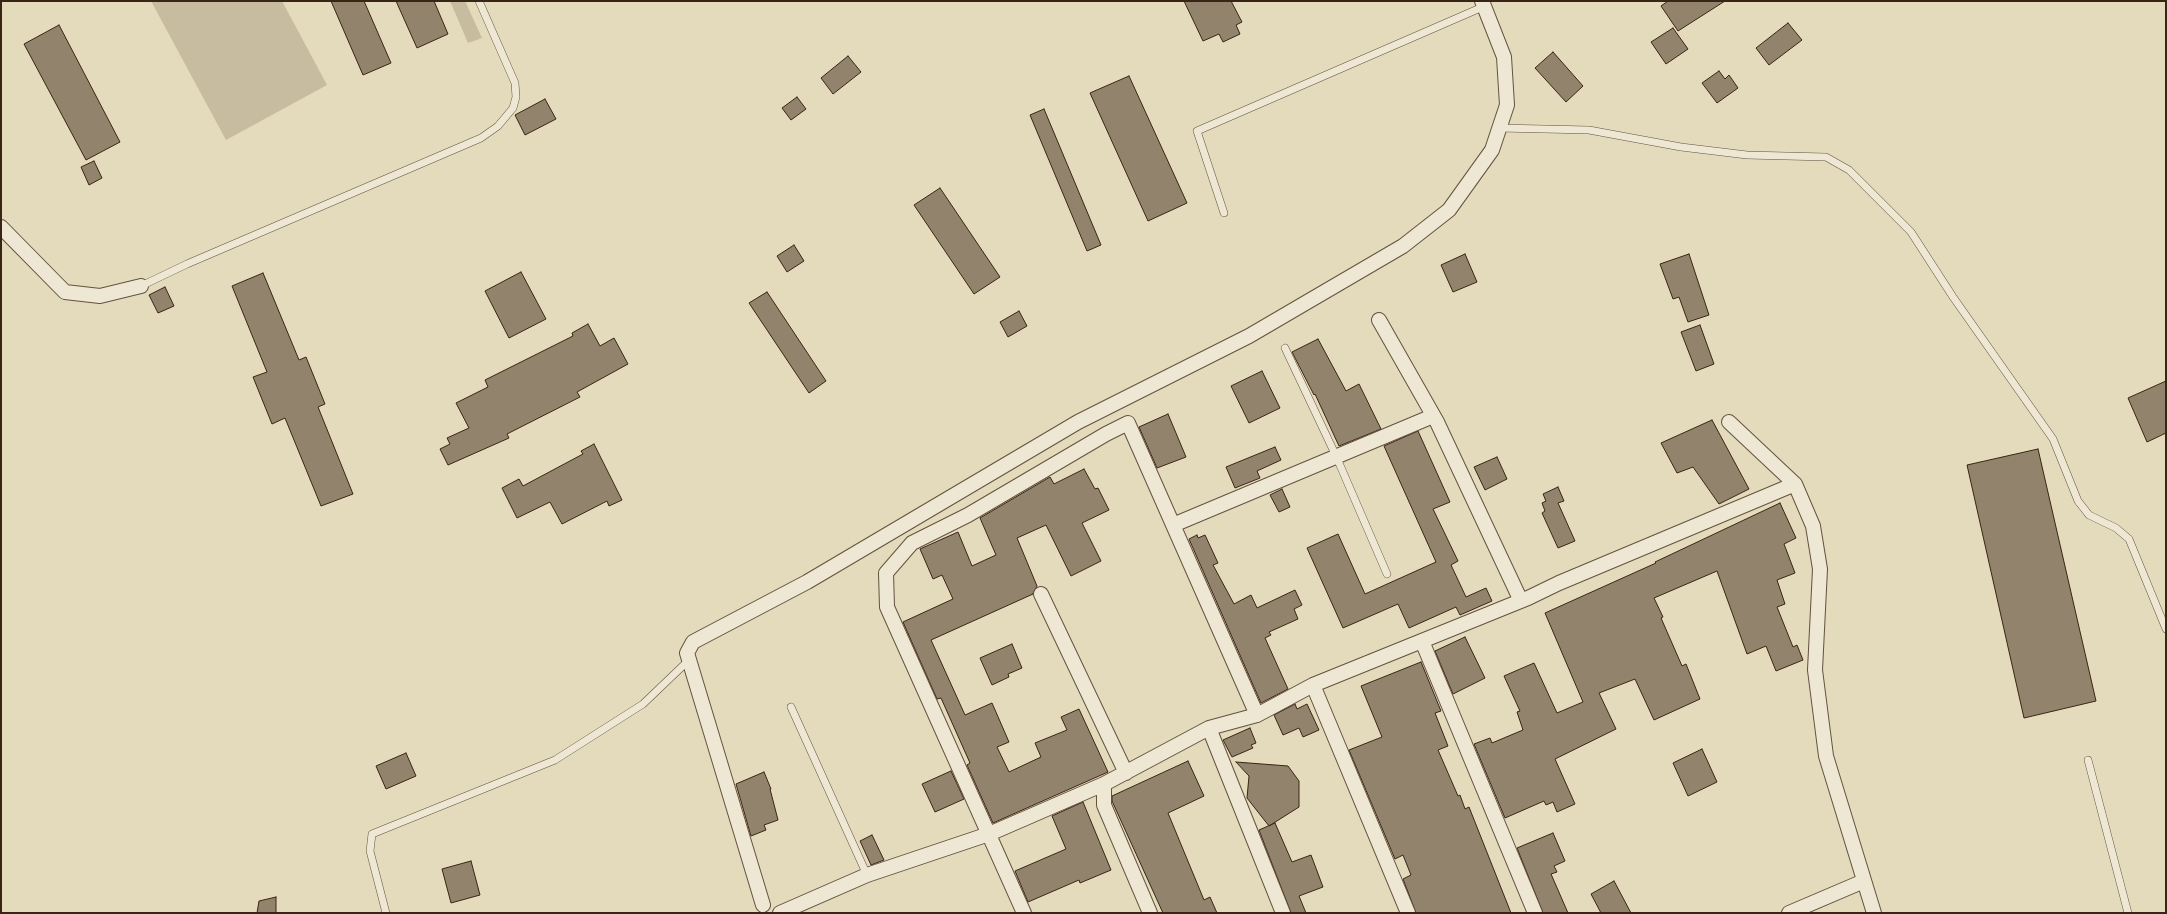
<!DOCTYPE html>
<style>
body{margin:0}
#map{position:relative;width:2167px;height:914px;overflow:hidden;background:#e4dabc;font-family:"Libre Bodoni",serif}
canvas{display:block}
.frame{position:absolute;inset:0;border:2px solid #392515;pointer-events:none}
</style>
<div id="map">
<canvas width="2167" height="914"></canvas>
<div class="frame"></div>
</div>
<script>
const ctx = document.querySelector('canvas').getContext('2d');
ctx.lineJoin = 'round';
function paint(path, color) {
  ctx.fillStyle = color;
  ctx.fill(path, 'evenodd');
}
function shape(rows) {
  const path = new Path2D();
  for (const r of rows) {
    path.moveTo(r[0], r[1]);
    for (let i = 2; i < r.length; i += 2) path.lineTo(r[i], r[i + 1]);
  }
  return path;
}
function stroke(path, color, width, dash) {
  ctx.strokeStyle = color;
  ctx.lineWidth = width;
  ctx.lineCap = dash ? 'butt' : 'round';
  ctx.setLineDash(dash || []);
  ctx.stroke(path);
}
const green = shape([
 [151,1,282,1,327,85,226,140],
 [450,1,465,1,482,38,468,43]
]);
const building = shape([
 [331,1,364,1,391,63,363,75,331,1],
 [396,1,434,1,448,34,417,48,396,1],
 [1184,1,1231,1,1242,22,1236,25,1240,34,1223,42,1219,34,1203,41,1184,1],
 [1668,1,1725,1,1678,31,1661,6,1668,1],
 [1788,23,1802,40,1769,65,1756,48,1788,23],
 [59,25,120,142,86,160,24,44,59,25],
 [1673,28,1688,49,1666,64,1651,42,1673,28],
 [1553,52,1583,86,1566,102,1535,68,1553,52],
 [848,56,861,72,833,94,821,78,848,56],
 [1719,71,1725,79,1729,75,1738,88,1717,103,1702,83,1719,71],
 [1129,76,1187,203,1148,221,1090,93,1129,76],
 [797,97,806,109,791,120,782,108,797,97],
 [545,99,556,119,525,135,515,115,545,99],
 [1044,109,1101,245,1087,251,1030,115,1044,109],
 [94,161,102,178,89,185,81,167,94,161],
 [940,188,1000,277,974,294,914,205,940,188],
 [794,245,804,261,787,272,777,256,794,245],
 [1465,254,1477,282,1453,292,1441,265,1465,254],
 [1689,254,1709,315,1688,322,1679,297,1673,299,1660,264,1689,254],
 [521,272,546,319,509,338,485,291,521,272],
 [263,273,299,360,306,357,325,404,318,407,353,494,321,506,285,418,272,424,253,377,267,372,232,286,263,273],
 [165,287,174,306,158,313,149,295,165,287],
 [767,292,826,381,809,393,749,303,767,292],
 [1019,311,1027,326,1008,337,1000,322,1019,311],
 [588,324,600,346,614,338,628,364,577,392,580,397,507,434,509,438,448,465,440,449,450,444,447,438,469,428,456,403,488,387,485,380,573,336,572,333,588,324],
 [1700,325,1714,364,1696,371,1681,332,1700,325],
 [1318,339,1346,391,1359,384,1381,429,1339,446,1315,394,1314,395,1292,352,1318,339],
 [1262,371,1280,408,1249,423,1231,386,1262,371],
 [2166,381,2166,433,2147,442,2128,398,2166,381],
 [1168,414,1186,457,1157,468,1139,427,1168,414],
 [1712,420,1749,489,1719,504,1693,467,1677,473,1661,443,1712,420],
 [1418,431,1450,502,1433,509,1458,561,1451,565,1466,597,1486,588,1492,601,1460,615,1456,607,1409,628,1398,604,1343,628,1307,548,1338,534,1365,594,1436,562,1384,446,1418,431],
 [594,444,622,500,609,506,607,501,562,524,550,502,517,518,502,488,519,479,523,486,583,454,581,451,594,444],
 [1275,447,1281,460,1257,471,1260,478,1235,488,1226,467,1275,447],
 [2038,449,2096,701,2024,718,1967,465,2038,449],
 [1497,457,1507,479,1485,490,1474,467,1497,457],
 [1084,469,1095,489,1098,488,1109,510,1082,523,1101,561,1071,576,1046,525,1017,538,1037,586,1033,594,931,640,965,715,992,703,1009,742,997,747,1009,772,1041,757,1035,743,1067,730,1061,717,1079,709,1108,772,993,823,967,765,970,763,941,698,937,699,903,622,953,599,942,575,933,579,920,549,958,532,972,566,996,555,980,518,1050,477,1054,484,1084,469],
 [1558,487,1564,501,1558,503,1575,541,1558,548,1542,513,1545,511,1542,503,1546,501,1543,494,1558,487],
 [1282,489,1290,507,1279,512,1270,495,1282,489],
 [1780,503,1796,538,1784,544,1795,573,1777,580,1785,604,1777,607,1793,647,1797,645,1803,660,1776,671,1766,646,1747,654,1717,571,1654,598,1663,617,1661,618,1682,666,1686,664,1700,699,1654,720,1635,679,1599,693,1616,729,1555,759,1575,804,1557,812,1553,802,1546,805,1544,801,1505,818,1474,744,1490,738,1492,743,1523,730,1517,712,1520,711,1504,676,1534,663,1557,713,1583,702,1545,613,1656,563,1655,562,1780,503],
 [1197,535,1198,538,1205,535,1218,563,1213,565,1234,604,1251,595,1257,608,1295,590,1302,605,1294,609,1298,619,1269,632,1271,635,1265,638,1288,689,1261,703,1189,539,1197,535],
 [1465,637,1485,678,1453,694,1435,651,1465,637],
 [1012,644,1022,668,1008,674,1009,677,992,685,980,658,1012,644],
 [1421,662,1441,711,1435,713,1448,746,1438,750,1458,796,1460,795,1465,809,1469,807,1511,913,1416,913,1403,879,1411,875,1403,855,1395,859,1349,750,1382,737,1361,686,1421,662],
 [1295,704,1297,709,1307,704,1319,730,1303,737,1299,728,1283,735,1274,715,1295,704],
 [1250,728,1256,743,1251,745,1253,748,1232,757,1223,740,1250,728],
 [1702,749,1717,782,1688,796,1673,763,1702,749],
 [406,753,416,776,386,789,376,766,406,753],
 [1188,761,1204,796,1168,813,1204,900,1210,897,1217,913,1163,913,1112,801,1112,796,1188,761],
 [1236,762,1288,766,1299,781,1299,807,1269,826,1247,798,1249,776,1236,762],
 [951,771,964,799,935,812,922,784,951,771],
 [764,772,771,789,770,789,778,820,764,825,766,830,751,836,736,784,764,772],
 [1083,802,1111,870,1080,883,1079,880,1028,902,1015,871,1066,849,1052,816,1083,802],
 [1275,823,1292,862,1311,855,1323,887,1299,896,1306,913,1291,913,1259,830,1275,823],
 [1553,833,1565,861,1554,866,1557,872,1551,874,1568,913,1543,913,1517,848,1553,833],
 [872,835,884,860,871,865,860,841,872,835],
 [471,861,480,895,451,903,442,869,471,861],
 [1614,881,1631,913,1601,913,1591,894,1614,881],
 [276,897,276,913,257,913,259,901,276,897]
]);
const service = shape([
 [1499,128,1589,130,1681,147,1747,155,1826,157,1849,170,1911,232,1953,297,2053,439,2078,501,2089,515,2116,528,2129,539,2166,629],
 [1224,213,1197,131,1485,6],
 [141,286,187,264,481,138,498,126,513,108,516,97,515,83,479,1],
 [1285,348,1336,456,1387,574],
 [791,707,867,875],
 [2088,760,2128,913],
 [386,913,370,851,372,834,555,760,643,704,689,660]
]);
const minor = shape([
 [1,227,65,292,100,296,141,286],
 [1379,320,1437,422,1521,601],
 [1729,422,1795,484,1813,526,1820,569,1815,670,1826,756,1874,913],
 [1173,525,1433,416],
 [1041,594,1126,773],
 [1422,641,1535,913],
 [1313,685,1408,913],
 [1209,728,1283,913],
 [1104,784,1104,805,1150,913],
 [763,905,687,653,693,642,807,582,1078,422,1249,336,1403,246,1449,210,1492,150,1507,105,1504,57,1482,1],
 [780,913,867,875,989,834,1104,784,1209,728,1257,715,1313,685,1528,598,1559,583,1795,484],
 [1024,913,887,607,886,573,912,543,968,515,1106,434,1128,423,1257,715],
 [1789,913,1864,881]
]);
paint(green, '#c7bba0');
paint(building, '#92836c');
stroke(building, '#392515', 1);
stroke(service, '#64523f', 8);
stroke(minor, '#64523f', 16);
stroke(service, '#ede7d3', 7);
stroke(minor, '#ede7d3', 14);
</script>
